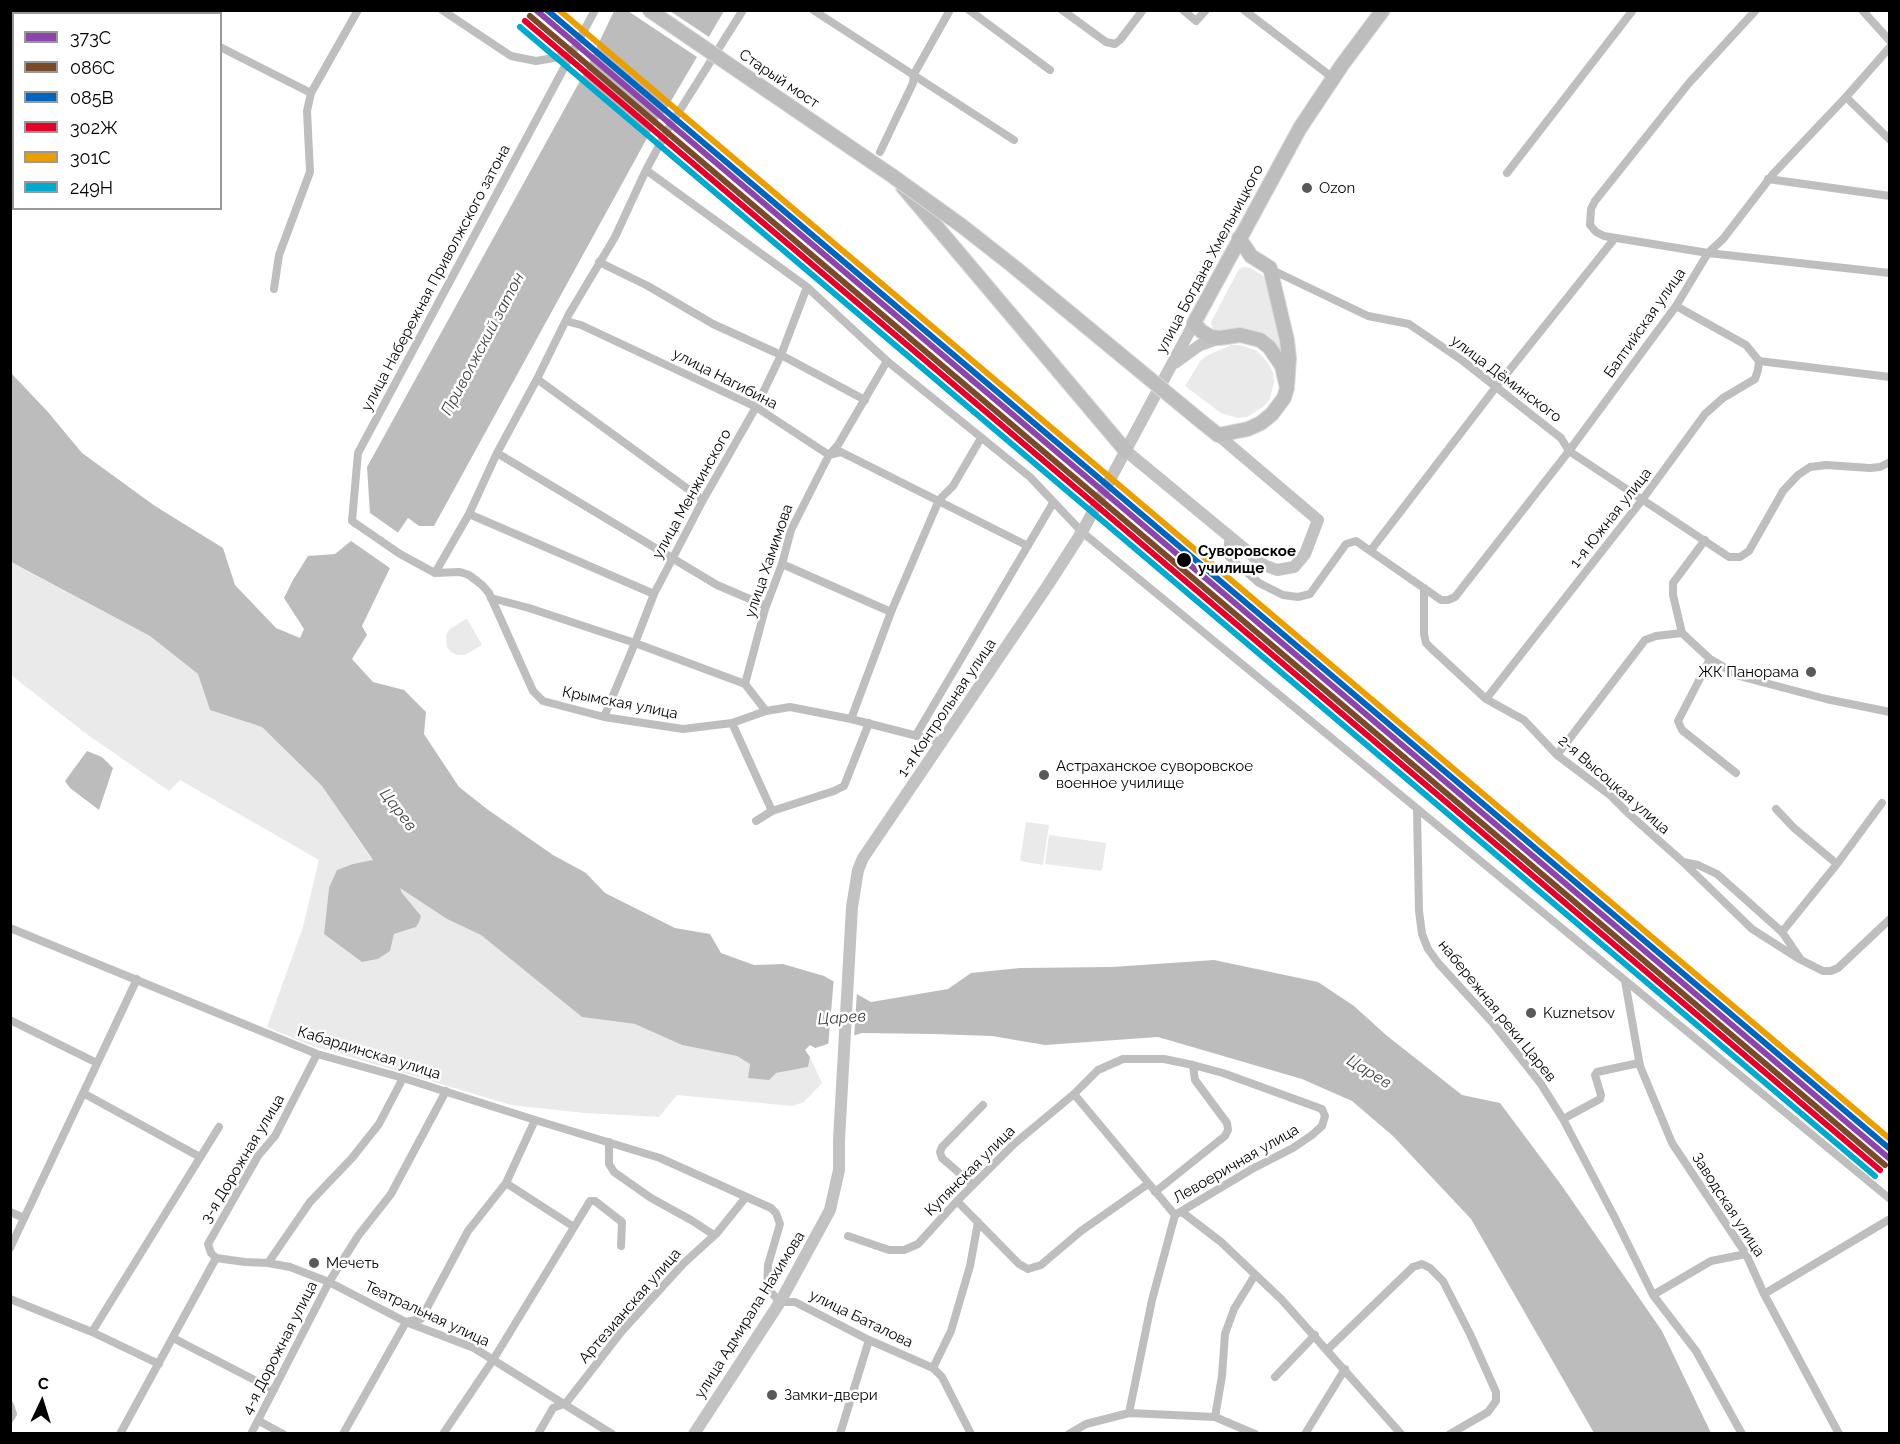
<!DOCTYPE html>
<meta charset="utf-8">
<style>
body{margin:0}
#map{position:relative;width:1900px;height:1444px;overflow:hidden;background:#fff;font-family:Raleway,sans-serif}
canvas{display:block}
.frame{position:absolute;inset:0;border:12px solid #000;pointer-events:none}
.legend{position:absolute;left:12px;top:12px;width:210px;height:198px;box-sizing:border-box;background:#fff;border:2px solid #999;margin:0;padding:8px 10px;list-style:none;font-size:18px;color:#000}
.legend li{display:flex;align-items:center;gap:12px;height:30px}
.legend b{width:30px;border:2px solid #999}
.north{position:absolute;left:12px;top:1372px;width:60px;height:60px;-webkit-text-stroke:4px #fff;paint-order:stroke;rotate:4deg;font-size:16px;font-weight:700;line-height:24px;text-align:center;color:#000}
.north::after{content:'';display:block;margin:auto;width:21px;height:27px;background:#000;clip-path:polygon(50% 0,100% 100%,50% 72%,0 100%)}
</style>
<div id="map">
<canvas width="1900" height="1444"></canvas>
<div class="frame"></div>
<ul class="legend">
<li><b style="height:8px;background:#8e44ad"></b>373C</li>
<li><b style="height:8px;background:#7a4b2a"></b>086С</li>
<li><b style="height:8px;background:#0065bd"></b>085В</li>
<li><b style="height:8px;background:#e4002b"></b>302Ж</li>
<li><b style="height:8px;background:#eb9e00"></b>301С</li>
<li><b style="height:8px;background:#00a9ce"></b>249Н</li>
</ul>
<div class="north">С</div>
</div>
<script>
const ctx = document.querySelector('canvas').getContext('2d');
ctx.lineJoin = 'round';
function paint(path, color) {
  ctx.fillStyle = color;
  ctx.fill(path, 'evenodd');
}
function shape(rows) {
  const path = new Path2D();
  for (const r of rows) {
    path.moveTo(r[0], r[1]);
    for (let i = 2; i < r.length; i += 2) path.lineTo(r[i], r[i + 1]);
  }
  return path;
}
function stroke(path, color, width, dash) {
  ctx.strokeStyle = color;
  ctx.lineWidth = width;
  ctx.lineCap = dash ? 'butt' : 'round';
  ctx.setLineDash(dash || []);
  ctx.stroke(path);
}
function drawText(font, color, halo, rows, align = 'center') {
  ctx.font = font + ' Raleway,sans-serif';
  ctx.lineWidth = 5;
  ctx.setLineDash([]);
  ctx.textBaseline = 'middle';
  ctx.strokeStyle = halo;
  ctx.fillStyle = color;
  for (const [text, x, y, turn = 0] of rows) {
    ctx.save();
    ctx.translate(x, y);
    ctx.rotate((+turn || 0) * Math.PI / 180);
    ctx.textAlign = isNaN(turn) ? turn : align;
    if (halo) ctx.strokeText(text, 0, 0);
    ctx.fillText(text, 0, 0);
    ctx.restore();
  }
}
const green = shape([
 [1243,267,1251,268,1262,275,1267,281,1283,352,1280,353,1263,335,1251,331,1239,329,1220,332,1213,330,1211,322,1239,269],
 [1231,345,1241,345,1257,351,1269,364,1273,373,1274,382,1270,399,1263,407,1247,417,1238,418,1221,413,1185,386,1201,360,1208,355],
 [10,562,150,636,198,674,210,710,262,727,322,786,373,861,353,864,329,888,324,934,362,962,378,959,390,951,394,934,416,927,399,887,447,919,481,935,582,1017,635,1024,682,1045,737,1056,750,1064,748,1078,808,1067,810,1057,822,1083,804,1102,792,1106,677,1095,659,1117,584,1113,511,1105,307,1044,267,1027,303,927,319,860,180,780,169,791,88,735,11,675],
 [466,619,468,620,482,645,465,655,457,655,451,652,447,647,446,635,450,629],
 [1026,822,1049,825,1043,865,1020,861],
 [1049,835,1106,843,1102,871,1045,864]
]);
const water = shape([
 [614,11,724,11,664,113,657,120,434,526,419,526,408,518,379,560,390,568,362,626,367,635,352,659,373,682,404,690,426,712,424,734,459,787,487,809,553,855,586,873,605,893,675,928,710,934,721,953,754,965,783,964,824,976,871,1002,948,989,971,973,1020,968,1112,967,1214,960,1318,982,1354,1006,1386,1035,1462,1095,1500,1103,1562,1186,1662,1331,1711,1433,1594,1433,1471,1219,1393,1136,1352,1101,1302,1079,1158,1037,1045,1045,992,1036,934,1034,862,1033,815,1048,810,1045,805,1050,810,1057,808,1067,776,1073,769,1080,748,1078,750,1064,737,1056,682,1045,635,1024,582,1017,481,935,447,919,400,888,402,893,421,916,419,922,416,927,394,934,390,951,378,959,362,962,324,934,329,888,337,870,353,864,373,860,322,786,262,727,210,710,198,674,150,636,11,562,10,372,48,412,82,453,155,506,223,548,235,585,276,628,300,638,304,629,284,598,293,580,308,556,335,554,351,541,370,514,367,467,586,70],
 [87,751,102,757,113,768,99,810,70,788,65,781]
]);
const pier = shape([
 [628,11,670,11,712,39,700,59],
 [370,513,400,534,383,560,392,566,390,568,351,541],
 [834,977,857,991,854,1039,828,1047]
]);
const street = shape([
 [149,10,155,14],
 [442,10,511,56,536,61,571,55],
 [813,10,1014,140],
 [969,10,1050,70],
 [1062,10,1106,42,1115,44,1120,40,1143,10],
 [1183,10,1196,21,1206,10],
 [1244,10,1333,78],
 [1756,10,1689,83,1595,201,1591,209,1590,225,1596,232,1604,236,1708,253,1890,273],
 [1862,10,1890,41],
 [220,47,311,93],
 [1846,97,1890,140],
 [880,152,913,83,914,74,950,10],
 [646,170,807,287,887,361,1030,477,1082,532,1890,1199],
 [1507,173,1633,10],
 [1768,179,1890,196],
 [599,262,648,286,713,324,781,355,865,400],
 [1270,269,1368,316,1409,324,1463,361,1561,438,1569,451,1729,557,1740,557,1749,551,1783,491,1798,475,1810,467,1826,465,1870,468,1880,467,1890,462],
 [274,289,279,255,310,172,307,111,311,93,358,10],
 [1676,306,1746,345,1759,361],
 [566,321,581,325,756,407,829,455,841,452,1028,546],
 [1759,361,1890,377],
 [537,379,703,500],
 [497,453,717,585,766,606],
 [469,514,654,594],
 [1229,537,1227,550,1228,556,1259,583,1283,595,1298,597,1310,594,1346,544,1356,541,1441,600,1448,600,1455,597,1569,451,1676,306,1708,253,1723,239,1773,174,1846,97,1890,47],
 [1371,550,1496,387,1615,238],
 [782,564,891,612],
 [435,573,400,554,352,521,358,453,595,10],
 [435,573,469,514,497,453,537,379,569,314,615,237,646,170,668,129,743,10],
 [435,573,460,572,469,575,482,585,489,593,533,691,543,701,604,717,683,729,732,723,766,711,790,707,851,719,941,742],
 [1424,588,1424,634,1426,643,1432,649,1486,699,1524,720,1557,755,1610,795,1628,813,1683,862,1698,865,1717,874,1782,932,1801,960,1823,971,1831,971,1838,968,1890,919],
 [491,598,529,608,635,643,745,684],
 [1682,633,1710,659,1739,676,1826,699,1890,712],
 [1710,659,1678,721,1682,730,1736,773],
 [1486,699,1642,500,1705,414,1723,398,1755,379,1758,370,1759,361],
 [766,711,745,684,765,609,782,564,791,530,829,455,838,445,887,361],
 [604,717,635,643,654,594,703,500,756,407,781,355,807,287],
 [851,719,891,612,939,500,953,486,981,438],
 [732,723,772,811],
 [916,735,1053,503],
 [1557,755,1645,640,1656,636,1682,633,1673,595,1673,583,1705,540],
 [1776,809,1794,828,1837,864],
 [1417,810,1419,911,1422,934,1428,949,1439,964,1492,1022,1541,1084,1563,1119,1615,1218,1653,1295,1696,1351,1742,1434],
 [756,821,772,811,834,791,844,786,869,723],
 [1683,862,1752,929,1799,959],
 [10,928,317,1054,403,1078,535,1120,660,1158,771,1208,776,1213,780,1224,768,1265,767,1288,780,1302,795,1302,869,1340,933,1368,942,1377,971,1434],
 [1782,932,1837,864,1882,803],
 [1625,981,1640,1066,1672,1143,1746,1254,1764,1294,1839,1434],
 [10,1020,97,1063],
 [83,1093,200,1157],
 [1074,1094,1175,1215],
 [1563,1119,1600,1099,1601,1095,1595,1075,1597,1072,1639,1063],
 [609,1142,609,1164,614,1172,651,1198,691,1220,714,1235],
 [506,1183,574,1227],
 [973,1185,942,1158,940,1152,942,1147,983,1105],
 [1155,1192,1225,1136,1228,1130,1227,1123,1195,1080,1193,1065],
 [957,1201,1019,1264,1028,1269,1041,1265,1081,1231,1148,1184],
 [10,1212,24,1218],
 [1182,1212,1221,1242,1282,1300,1401,1434],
 [848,1236,889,1250,904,1250,918,1244,957,1201,1014,1144,1074,1094,1098,1070,1123,1059,1164,1059,1193,1065,1223,1073,1322,1109,1325,1116,1322,1126,1312,1135,1293,1148,1252,1169,1175,1215,1152,1300,1129,1413],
 [10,1248,137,979],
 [216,1258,245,1262,268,1263,290,1267,329,1282,406,1322,474,1348,612,1434],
 [268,1263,310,1202,352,1158,379,1124,403,1078],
 [1764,1294,1890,1219],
 [1653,1295,1711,1261,1746,1254],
 [10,1299,92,1332,159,1364],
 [92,1332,219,1127],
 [173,1338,274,1390],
 [1327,1350,1413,1267,1422,1264,1430,1268,1443,1281,1470,1334,1496,1392,1496,1401,1488,1412,1450,1434],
 [933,1368,951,1331,970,1266,978,1222],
 [1275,1377,1315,1335],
 [10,1405,13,1414,10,1419],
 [1215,1417,1222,1376,1225,1334,1234,1309,1255,1275],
 [259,1421,283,1434],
 [120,1434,216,1258,211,1253,208,1244,258,1156,275,1136,317,1054],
 [251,1434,329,1282,358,1236,391,1194,446,1091],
 [343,1434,406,1322,421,1319,468,1231,506,1183,535,1120],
 [443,1434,493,1360,590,1201,595,1201,622,1222,621,1246],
 [538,1434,553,1408,566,1403,622,1331,684,1263,717,1233,746,1197],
 [840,1434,869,1340],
 [1069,1434,1086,1424,1129,1413,1215,1417,1255,1434],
 [1305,1434,1345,1369]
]);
const secondary = shape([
 [1175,363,1200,345,1220,338],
 [1126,451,1264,565,1277,570,1294,567,1305,554,1318,520,1218,435],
 [694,1434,780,1302,830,1210,839,1170,839,1140,852,907,858,870,863,858,1048,585,1082,532,1194,323]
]);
const primary = shape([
 [903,187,1126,451],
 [1287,388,1282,366,1269,347,1260,340,1240,335,1220,338,1211,337,1201,331,1194,323,1300,128,1342,65,1383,10],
 [1197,418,1218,435,1248,429,1261,423,1272,414,1284,398,1287,388,1289,358,1287,340,1270,268,1251,256,1239,238]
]);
const primaryBridge = shape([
 [649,10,891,175,962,226,1013,266,1197,418]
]);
const rail1 = shape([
 [536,10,1890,1159]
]);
const rail2 = shape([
 [530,16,1885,1165]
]);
const rail3 = shape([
 [547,10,1890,1149]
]);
const rail4 = shape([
 [525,21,1880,1170]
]);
const rail5 = shape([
 [559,10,1890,1139]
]);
const rail6 = shape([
 [520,27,1875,1176]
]);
const markers = [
 [1307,188,6,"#595959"],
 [1184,560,8,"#000"],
 [1811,672,6,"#595959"],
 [1044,775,6,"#595959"],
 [1531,1013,6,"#595959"],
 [314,1263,6,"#595959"],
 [772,1395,6,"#595959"]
];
const streetNames = [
 ["Старый мост",779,79,34],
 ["улица Богдана Хмельницкого",1210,259,-62],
 ["улица Набережная Приволжского затона",436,278,-62],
 ["Балтийская улица",1645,323,-55],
 ["улица Нагибина",725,379,27],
 ["улица Дёминского",1506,379,37],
 ["улица Менжинского",692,494,-61],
 ["1-я Южная улица",1611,518,-52],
 ["улица Хамимова",769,561,-71],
 ["Крымская улица",620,703,11],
 ["1-я Контрольная улица",947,708,-56],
 ["2-я Высоцкая улица",1614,785,41],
 ["набережная реки Царев",1497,1011,51],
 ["Кабардинская улица",369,1053,17],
 ["3-я Дорожная улица",243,1159,-59],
 ["Левоеричная улица",1236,1164,-30],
 ["Купянская улица",970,1171,-45],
 ["Заводская улица",1728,1205,57],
 ["Артезианская улица",630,1306,-49],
 ["Театральная улица",427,1314,25],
 ["улица Адмирала Нахимова",750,1315,-58],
 ["улица Баталова",861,1319,26],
 ["4-я Дорожная улица",280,1348,-63]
];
const poiNames = [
 ["Ozon",1319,188],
 ["ЖК Панорама",1799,672,"right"],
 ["Астраханское суворовское",1056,766],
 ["военное училище",1056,783],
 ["Kuznetsov",1543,1013],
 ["Мечеть",326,1263],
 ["Замки-двери",784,1395]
];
const stopNames = [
 ["Суворовское",1198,551],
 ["училище",1198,568]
];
const waterNames = [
 ["Приволжский затон",483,344,-62],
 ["Царев",398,810,52],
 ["Царев",842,1018,-4],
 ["Царев",1369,1072,32]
];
paint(green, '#eaeaea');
paint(water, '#bcbcbc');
paint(pier, '#fff');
stroke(primary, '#dbdbdb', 16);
stroke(street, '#bebebe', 8);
stroke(secondary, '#c2c2c2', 12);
stroke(primary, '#bdbdbd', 14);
stroke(primaryBridge, '#dbdbdb', 16, []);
stroke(primaryBridge, '#bdbdbd', 14);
stroke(rail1, '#8e44ad', 6);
stroke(rail2, '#7a4b2a', 6);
stroke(rail3, '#0065bd', 6);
stroke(rail4, '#e4002b', 6);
stroke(rail5, '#eb9e00', 6);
stroke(rail6, '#00a9ce', 6);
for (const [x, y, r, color] of markers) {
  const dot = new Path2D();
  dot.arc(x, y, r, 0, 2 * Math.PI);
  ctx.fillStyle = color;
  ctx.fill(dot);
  stroke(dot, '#fff', 2);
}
drawText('15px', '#000', '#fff', streetNames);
drawText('15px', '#000', '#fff', poiNames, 'left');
drawText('bold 15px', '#000', '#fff', stopNames, 'left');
drawText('italic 16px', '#414141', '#fff', waterNames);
</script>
